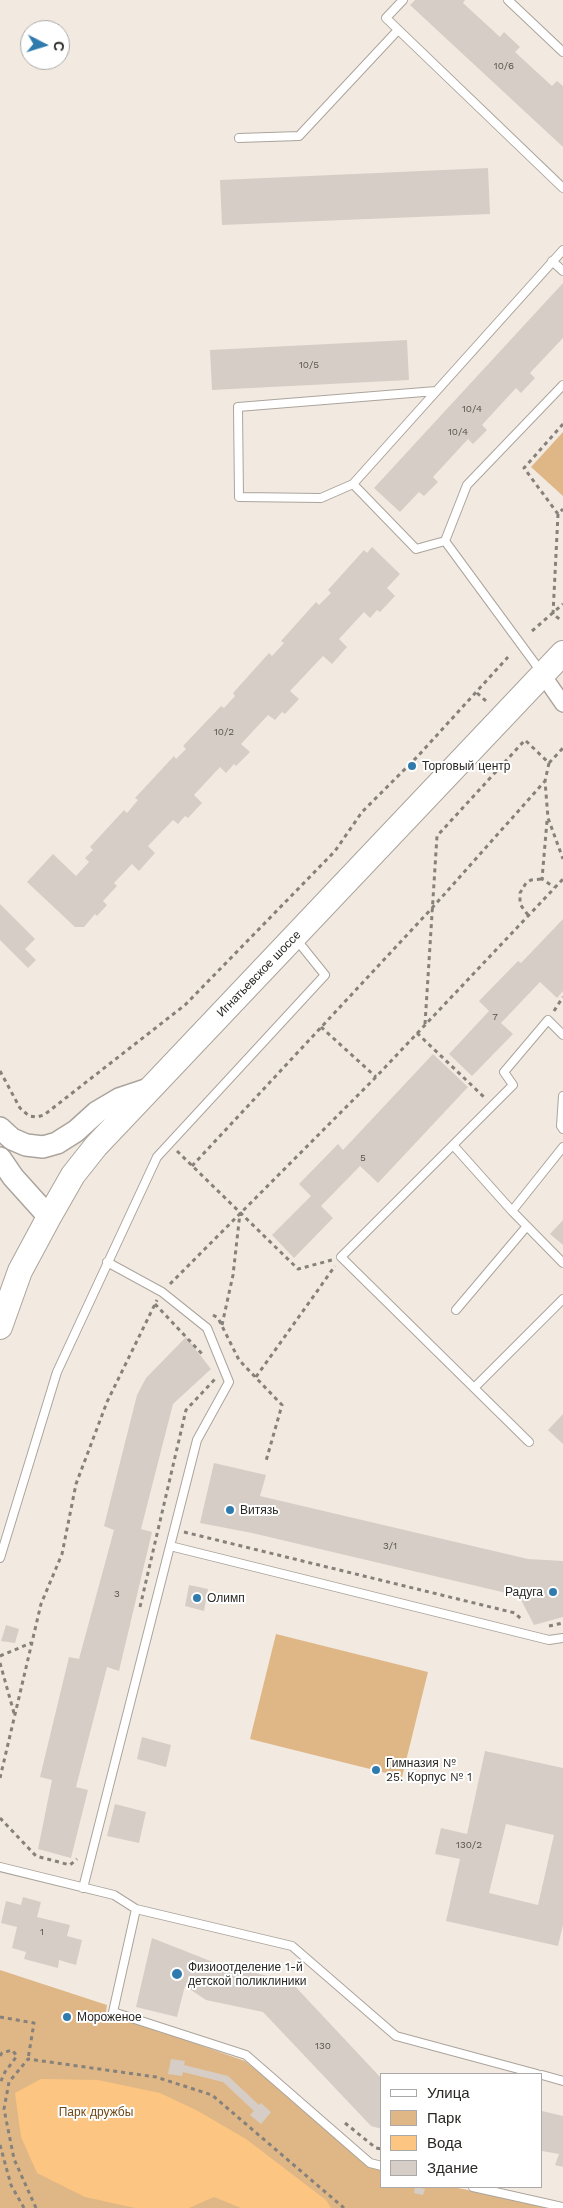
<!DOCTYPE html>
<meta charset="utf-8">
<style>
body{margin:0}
#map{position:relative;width:563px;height:2208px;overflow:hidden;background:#f2eae1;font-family:"Work Sans",sans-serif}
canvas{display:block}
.legend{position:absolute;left:380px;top:2073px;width:162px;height:115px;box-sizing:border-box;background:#fff;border:1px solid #aaa9a7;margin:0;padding:6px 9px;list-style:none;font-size:15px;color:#2a2824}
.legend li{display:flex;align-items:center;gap:10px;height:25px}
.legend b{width:25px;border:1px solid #aaa9a7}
.north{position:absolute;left:20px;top:20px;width:50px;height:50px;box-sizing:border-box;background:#fff;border:1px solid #aaa9a7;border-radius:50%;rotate:95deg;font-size:14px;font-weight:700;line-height:20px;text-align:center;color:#2a2824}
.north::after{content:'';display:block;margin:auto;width:18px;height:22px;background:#2f7bae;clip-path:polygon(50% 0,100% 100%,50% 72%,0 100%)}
</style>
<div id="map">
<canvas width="563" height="2208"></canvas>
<ul class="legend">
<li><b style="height:6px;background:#fff"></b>Улица</li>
<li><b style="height:14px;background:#dfb786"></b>Парк</li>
<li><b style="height:14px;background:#fcc582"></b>Вода</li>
<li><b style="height:14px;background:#d6cec6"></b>Здание</li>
</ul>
<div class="north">С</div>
</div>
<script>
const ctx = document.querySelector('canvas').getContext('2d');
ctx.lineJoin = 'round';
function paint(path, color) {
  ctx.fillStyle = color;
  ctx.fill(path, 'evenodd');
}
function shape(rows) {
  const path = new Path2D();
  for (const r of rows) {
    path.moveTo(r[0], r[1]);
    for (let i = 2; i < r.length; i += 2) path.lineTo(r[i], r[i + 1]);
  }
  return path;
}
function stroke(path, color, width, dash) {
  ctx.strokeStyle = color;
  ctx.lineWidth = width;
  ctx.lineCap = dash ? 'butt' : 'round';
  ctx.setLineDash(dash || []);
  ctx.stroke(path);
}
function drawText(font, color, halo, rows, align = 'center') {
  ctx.font = font + ' "Work Sans",sans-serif';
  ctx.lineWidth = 4;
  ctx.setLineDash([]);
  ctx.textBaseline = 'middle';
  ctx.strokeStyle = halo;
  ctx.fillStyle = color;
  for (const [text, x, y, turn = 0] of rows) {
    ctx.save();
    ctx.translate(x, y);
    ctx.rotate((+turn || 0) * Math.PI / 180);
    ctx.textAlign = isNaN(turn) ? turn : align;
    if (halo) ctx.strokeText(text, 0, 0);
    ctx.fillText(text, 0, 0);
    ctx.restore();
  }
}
const green = shape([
 [563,432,563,496,531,467],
 [276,1634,428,1672,402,1777,250,1739],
 [0,1970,107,2005,106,2012,245,2061,382,2172,382,2187,453,2187,555,2208,0,2208]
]);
const water = shape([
 [41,2079,98,2080,160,2093,198,2111,246,2139,326,2200,331,2208,241,2208,214,2197,189,2208,135,2208,85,2197,37,2173,21,2137,15,2093]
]);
const building = shape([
 [415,0,465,0,463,3,500,37,504,32,520,47,515,52,552,86,557,81,563,86,563,147,410,5],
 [488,168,490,214,222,225,220,180],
 [563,283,563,338,530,373,535,378,521,393,516,388,482,425,487,430,473,444,468,439,433,477,438,482,424,496,419,492,400,512,374,488],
 [407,340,409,380,212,390,210,350],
 [372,547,400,574,387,588,395,596,380,612,377,610,370,618,364,612,339,639,347,647,332,664,323,656,290,691,299,699,285,714,282,712,275,720,268,715,241,744,250,752,236,766,234,764,226,773,220,767,194,795,202,803,188,818,185,816,178,824,173,820,148,846,155,853,139,871,132,864,114,883,117,886,103,901,107,905,97,916,95,914,84,927,75,927,27,882,53,854,76,876,89,862,85,858,93,850,90,847,124,810,127,813,138,800,135,798,174,756,176,759,186,749,183,746,221,706,224,708,235,696,233,693,269,653,272,656,284,643,281,641,316,602,319,605,331,593,328,590,364,550,367,553],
 [0,904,35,939,25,949,36,960,28,968,0,940],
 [563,919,563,991,557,998,540,982,501,1023,513,1034,472,1076,449,1054,489,1011,479,1001,518,961,521,963],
 [433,1054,468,1087,378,1183,360,1166,321,1206,333,1218,294,1258,272,1235,311,1196,299,1184,338,1144,343,1150],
 [563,1220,563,1245,550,1234],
 [186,1337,211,1369,173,1404,141,1529,152,1532,119,1671,107,1667,76,1787,88,1790,71,1858,38,1849,52,1780,40,1777,69,1657,79,1659,114,1530,104,1526,137,1395,146,1378],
 [563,1414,563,1444,548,1430],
 [214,1463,266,1475,260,1496,528,1559,563,1561,563,1617,534,1625,519,1596,252,1533,200,1523],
 [189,1585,208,1589,204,1611,185,1606],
 [6,1625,19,1629,15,1643,1,1641],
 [142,1737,171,1745,166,1767,137,1759],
 [485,1751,563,1768,563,1925,558,1946,446,1921,460,1859,435,1854,441,1828,467,1834],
 [506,1824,554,1835,538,1905,489,1893],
 [115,1804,146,1812,139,1843,107,1836],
 [23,1897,41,1902,37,1917,70,1925,67,1936,82,1940,76,1965,59,1960,58,1968,24,1959,26,1952,12,1948,17,1927,1,1923,6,1901,21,1905],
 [152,1938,213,1962,291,1982,382,2079,382,2129,371,2126,263,2012,206,2000,185,1986,177,2017,136,2007],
 [63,2013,71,2015,69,2021,62,2019],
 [171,2059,185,2061,184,2065,228,2076,259,2105,261,2103,271,2112,261,2124,250,2115,254,2111,223,2082,183,2072,182,2076,168,2074],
 [542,2111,563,2116,563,2167,555,2165,559,2154,542,2151],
 [415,2187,425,2189,423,2195,414,2193]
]);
const path = shape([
 [563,424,524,468,558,514,563,509],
 [558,514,553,614,562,621],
 [532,631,563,604],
 [477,693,486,701],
 [549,763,563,748],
 [547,821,542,879,554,887],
 [528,915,520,904,520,893,526,883,531,880,542,879],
 [554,1011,563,997],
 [425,1024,437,836,525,740,549,763,545,781,548,818,563,859],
 [321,1027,376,1077],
 [417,1033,485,1098],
 [0,1071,20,1108,29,1116,37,1117,44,1115,185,1005,335,851,362,812,417,757,508,657],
 [177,1151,298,1269,332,1260],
 [192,1166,433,907,545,781],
 [170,1284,374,1079,563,879],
 [155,1304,204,1356],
 [213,1315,218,1318,239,1360,282,1405,266,1461],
 [222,1325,233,1275,240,1213],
 [256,1377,335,1266],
 [184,1532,515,1613,522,1620],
 [140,1607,186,1410,216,1378],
 [549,1626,563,1623],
 [0,1656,31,1643],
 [0,1663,14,1713],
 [0,1778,41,1604,62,1554,76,1484,107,1402,157,1300],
 [0,1818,36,1856,70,1865,77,1859],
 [0,2017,34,2023,28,2059],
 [0,2056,2,2053,12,2050,17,2056,5,2072,0,2083],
 [345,2123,376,2148,382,2149],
 [0,2145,11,2185,24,2208],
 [36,2208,14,2159,4,2109,9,2082,28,2059,156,2077,212,2095,344,2208]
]);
const lane = shape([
 [403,0,386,18,563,188],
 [508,0,563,52],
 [239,138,299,136,398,30],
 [552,261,563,271],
 [353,484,321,498,239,497,238,407,436,391],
 [445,541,416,549,353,484,563,250],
 [542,673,445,541,467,485,563,385],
 [563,1096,561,1126,563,1129],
 [453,1145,512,1211,563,1263],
 [512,1211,563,1147],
 [456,1310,527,1226],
 [474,1388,563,1299],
 [529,1442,341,1257,513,1085,504,1072,548,1020,563,1035],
 [170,1546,549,1640,563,1638],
 [0,1558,57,1372,157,1157,325,975,296,939],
 [0,1867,114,1895,136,1909,292,1946,396,2036,537,2074],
 [83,1888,197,1440,229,1382,207,1328,162,1292,107,1262],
 [136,1909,113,2012,246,2055,370,2163,382,2166],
 [542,2075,563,2081],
 [473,2187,563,2207]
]);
const street = shape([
 [543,675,563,704]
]);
const secondary = shape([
 [0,1128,12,1139,26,1145,43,1147,57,1143,76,1131,97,1112,119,1099,149,1089],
 [0,1158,13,1177,49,1217]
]);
const primary = shape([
 [0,1327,20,1271,49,1217,73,1175,96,1146,563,653]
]);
const markers = [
 [412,766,5,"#2f7bae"],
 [230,1510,5,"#2f7bae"],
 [553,1592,5,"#2f7bae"],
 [197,1598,5,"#2f7bae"],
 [376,1770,5,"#2f7bae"],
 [177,1974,6,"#2f7bae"],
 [67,2017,5,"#2f7bae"]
];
const numberNames = [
 ["10/6",504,66],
 ["10/5",309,365],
 ["10/4",472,409],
 ["10/4",458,432],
 ["10/2",224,732],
 ["7",495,1017],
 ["5",363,1158],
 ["3/1",390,1546],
 ["3",117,1594],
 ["130/2",469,1845],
 ["1",42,1932],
 ["130",323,2046]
];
const poiNames = [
 ["Торговый центр",422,766],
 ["Витязь",240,1510],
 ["Радуга",543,1592,"right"],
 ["Олимп",207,1598],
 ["Гимназия №",386,1763],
 ["25. Корпус № 1",386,1777],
 ["Физиоотделение 1-й",188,1967],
 ["детской поликлиники",188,1981],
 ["Мороженое",77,2017]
];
const streetNames = [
 ["Игнатьевское шоссе",259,974,-46]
];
const parkNames = [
 ["Парк дружбы",96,2112]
];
paint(green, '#dfb786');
paint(water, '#fcc582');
paint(building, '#d6cec6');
stroke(lane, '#aba49c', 10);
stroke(street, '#aba49c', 18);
stroke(secondary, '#aba49c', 24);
stroke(primary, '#aba49c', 26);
stroke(path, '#86817b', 3, [4, 4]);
stroke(lane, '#fff', 8);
stroke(street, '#fff', 15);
stroke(secondary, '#fff', 21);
stroke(primary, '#fff', 24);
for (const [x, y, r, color] of markers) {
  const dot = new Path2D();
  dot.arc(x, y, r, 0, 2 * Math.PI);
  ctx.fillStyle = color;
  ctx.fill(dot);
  stroke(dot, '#fff', 2);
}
drawText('10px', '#55524c', null, numberNames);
drawText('12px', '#2a2824', '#fff', poiNames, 'left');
drawText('12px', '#2a2824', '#fff', streetNames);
drawText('12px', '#6d4916', '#fff', parkNames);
</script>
